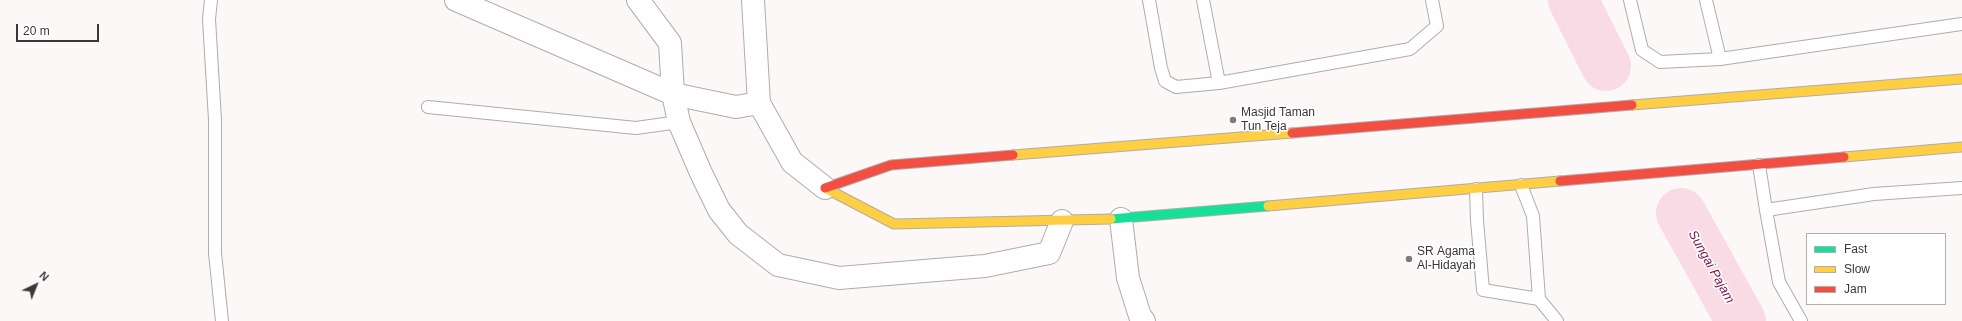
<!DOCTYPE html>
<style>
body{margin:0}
#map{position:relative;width:1962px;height:321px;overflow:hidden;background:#fdf8f8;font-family:Arial,sans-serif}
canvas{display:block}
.legend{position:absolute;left:1806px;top:233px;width:140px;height:72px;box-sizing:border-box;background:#fff;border:1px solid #b0afaf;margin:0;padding:5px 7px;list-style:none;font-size:12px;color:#3a3837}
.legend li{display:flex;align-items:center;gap:8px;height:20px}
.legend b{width:20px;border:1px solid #b0afaf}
.north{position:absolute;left:16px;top:265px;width:40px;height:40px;-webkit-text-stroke:3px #fff;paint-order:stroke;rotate:43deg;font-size:11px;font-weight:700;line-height:16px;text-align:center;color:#3a3837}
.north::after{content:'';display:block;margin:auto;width:14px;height:18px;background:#3a3837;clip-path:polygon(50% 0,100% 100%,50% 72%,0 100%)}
.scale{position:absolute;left:16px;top:24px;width:83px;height:18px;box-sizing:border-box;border:2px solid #3a3837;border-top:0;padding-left:5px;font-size:12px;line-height:14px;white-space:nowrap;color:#3a3837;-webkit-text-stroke:3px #fff;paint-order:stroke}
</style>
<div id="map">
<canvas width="1962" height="321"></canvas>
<ul class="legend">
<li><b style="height:5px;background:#16e098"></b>Fast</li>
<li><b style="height:5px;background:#ffcf43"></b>Slow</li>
<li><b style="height:5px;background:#f24e42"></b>Jam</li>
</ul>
<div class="north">N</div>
<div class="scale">20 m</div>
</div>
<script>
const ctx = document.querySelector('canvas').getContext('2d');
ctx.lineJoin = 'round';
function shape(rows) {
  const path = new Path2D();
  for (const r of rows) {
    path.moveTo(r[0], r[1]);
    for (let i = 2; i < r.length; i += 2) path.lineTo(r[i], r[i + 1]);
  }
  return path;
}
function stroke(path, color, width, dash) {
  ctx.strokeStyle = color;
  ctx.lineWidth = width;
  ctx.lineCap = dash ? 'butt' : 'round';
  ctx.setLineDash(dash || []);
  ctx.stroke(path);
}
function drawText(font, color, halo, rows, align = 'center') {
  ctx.font = font + ' Arial,sans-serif';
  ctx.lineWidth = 3;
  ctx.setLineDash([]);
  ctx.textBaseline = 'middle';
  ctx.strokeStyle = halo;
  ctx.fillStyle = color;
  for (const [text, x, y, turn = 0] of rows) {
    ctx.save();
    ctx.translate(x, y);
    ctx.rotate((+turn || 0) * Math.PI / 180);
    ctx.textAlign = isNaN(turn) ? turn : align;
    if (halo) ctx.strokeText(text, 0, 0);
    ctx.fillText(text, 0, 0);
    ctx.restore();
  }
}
const river = shape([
 [1573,0,1606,66],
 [1681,213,1741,321]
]);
const lane = shape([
 [211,0,209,19,215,120,215,253,222,321],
 [1149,0,1161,68,1165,81,1176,87,1219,83,1410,49,1437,26,1432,0],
 [1203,0,1219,83],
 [1630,0,1642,50,1660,62,1720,59,1962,24],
 [1706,0,1720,59],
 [428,107,636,128,679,122],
 [1759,165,1766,210,1874,194,1962,188],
 [1521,185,1533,216,1539,299],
 [1476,189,1477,220,1483,290,1539,299,1557,321],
 [1766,210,1779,282,1801,321]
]);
const street = shape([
 [456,0,673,94,736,107,759,103],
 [638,0,670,43,673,94,679,122,701,173,719,210,738,234,778,265,839,278,985,266,1049,253,1062,221],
 [753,0,759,103,792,162,825,188],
 [1121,219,1128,278,1140,316,1144,321]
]);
const fast = shape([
 [1111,219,1268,206]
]);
const slow = shape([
 [1632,105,1962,79],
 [1013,155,1292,133],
 [1844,157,1962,147],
 [825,188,894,224,1111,219],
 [1268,206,1560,181]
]);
const jam = shape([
 [1292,133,1632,105],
 [1560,181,1844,157],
 [825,188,891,165,1013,155]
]);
const markers = [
 [1233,120,4,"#7e7b7b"],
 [1409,259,4,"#7e7b7b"]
];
const poiNames = [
 ["Masjid Taman",1241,113],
 ["Tun Teja",1241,127],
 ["SR Agama",1417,252],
 ["Al-Hidayah",1417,266]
];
const waterNames = [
 ["Sungai Pajam",1711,267,61]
];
stroke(river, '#f8dbe4', 50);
stroke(lane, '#afacab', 14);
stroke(street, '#afacab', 24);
stroke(fast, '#afacab', 11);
stroke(slow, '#afacab', 11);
stroke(jam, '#afacab', 11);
stroke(lane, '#fffefe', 12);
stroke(street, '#fffefe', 22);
stroke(fast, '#16e098', 9);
stroke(slow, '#ffcf43', 9);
stroke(jam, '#f24e42', 9);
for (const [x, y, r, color] of markers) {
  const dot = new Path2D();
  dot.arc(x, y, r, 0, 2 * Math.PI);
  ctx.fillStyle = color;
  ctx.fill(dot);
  stroke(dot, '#fff', 1.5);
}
drawText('12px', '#3a3837', '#fff', poiNames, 'left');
drawText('italic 13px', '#7f114a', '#fff', waterNames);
</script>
